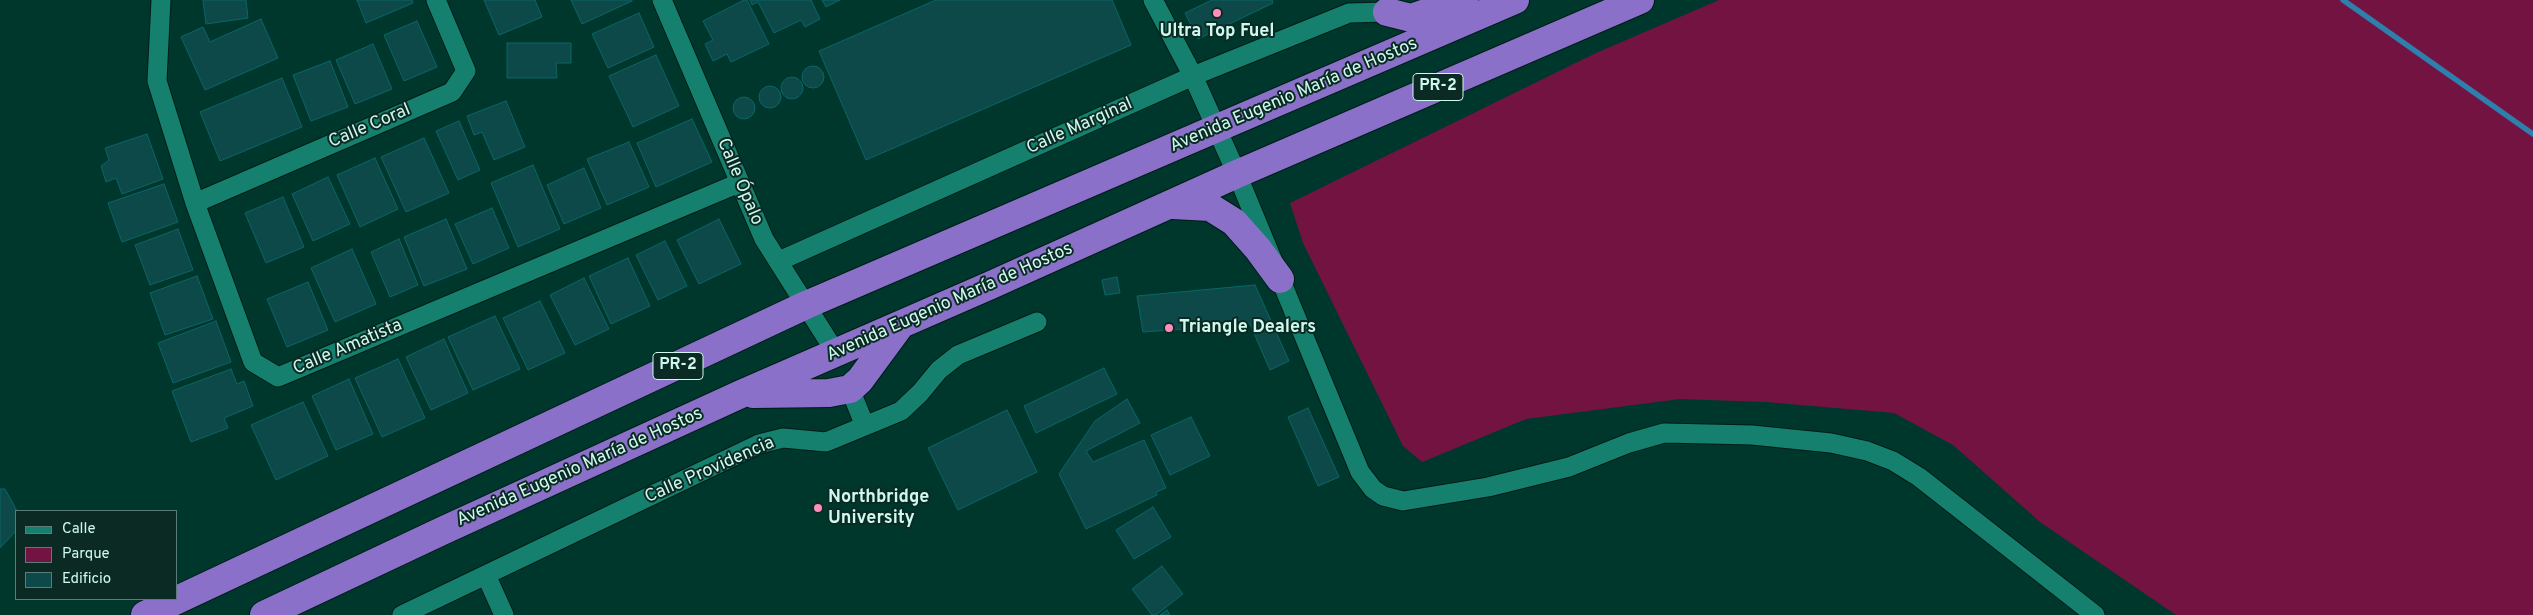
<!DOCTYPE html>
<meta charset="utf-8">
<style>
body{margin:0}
#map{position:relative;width:2533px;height:615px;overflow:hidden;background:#00372d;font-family:Overpass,sans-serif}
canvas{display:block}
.legend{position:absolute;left:15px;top:510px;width:162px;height:90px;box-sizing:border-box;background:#0c2a24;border:1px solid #5a7d75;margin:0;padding:6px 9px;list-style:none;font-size:15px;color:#cefaee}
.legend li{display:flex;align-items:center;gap:10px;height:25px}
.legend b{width:25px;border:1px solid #5a7d75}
</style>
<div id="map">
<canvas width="2533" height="615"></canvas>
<ul class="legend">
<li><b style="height:6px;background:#14806d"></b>Calle</li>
<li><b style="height:14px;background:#731342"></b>Parque</li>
<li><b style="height:14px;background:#0e494a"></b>Edificio</li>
</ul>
</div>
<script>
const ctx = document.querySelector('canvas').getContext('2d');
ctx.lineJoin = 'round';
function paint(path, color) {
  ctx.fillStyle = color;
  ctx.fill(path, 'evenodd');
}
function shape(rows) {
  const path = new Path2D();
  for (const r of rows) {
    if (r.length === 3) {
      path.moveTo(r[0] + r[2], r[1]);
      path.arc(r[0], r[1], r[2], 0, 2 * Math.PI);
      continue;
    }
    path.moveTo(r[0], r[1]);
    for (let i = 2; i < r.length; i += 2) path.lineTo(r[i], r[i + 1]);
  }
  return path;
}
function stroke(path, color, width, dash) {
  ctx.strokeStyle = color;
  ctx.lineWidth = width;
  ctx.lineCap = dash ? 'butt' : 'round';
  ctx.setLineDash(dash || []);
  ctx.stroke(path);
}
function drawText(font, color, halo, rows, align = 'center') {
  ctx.font = font + ' Overpass,sans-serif';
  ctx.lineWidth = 4;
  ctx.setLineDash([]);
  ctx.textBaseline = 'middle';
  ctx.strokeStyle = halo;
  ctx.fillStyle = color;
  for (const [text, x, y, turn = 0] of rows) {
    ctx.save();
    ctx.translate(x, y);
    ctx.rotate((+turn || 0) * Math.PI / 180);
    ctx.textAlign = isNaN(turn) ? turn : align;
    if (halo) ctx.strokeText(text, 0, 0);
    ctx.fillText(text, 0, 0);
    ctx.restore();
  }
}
const green = shape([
 [1719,0,2533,0,2533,615,2176,615,2040,522,1953,445,1894,413,1766,402,1680,399,1526,419,1422,462,1403,446,1303,243,1290,203,1596,53]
]);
const stream = shape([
 [2343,0,2533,134]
]);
const building = shape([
 [203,0,246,0,248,18,206,24,203,0],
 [357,0,412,0,413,3,366,23,357,0],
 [484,0,535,0,542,17,499,35,484,0],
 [571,0,632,0,632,1,582,24,571,0],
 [744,0,747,0,769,44,731,62,727,54,713,61,705,44,713,40,703,21,744,0],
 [750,0,811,0,820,19,805,27,801,20,774,33,758,2,752,5,750,0],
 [822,0,840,0,826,7,822,0],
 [936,0,1112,0,1131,45,866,160,819,51,936,0],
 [1212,0,1272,0,1273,3,1198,39,1185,13,1212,0],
 [639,13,654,47,608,68,592,34,639,13],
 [261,19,278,58,205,90,181,37,203,27,210,42,261,19],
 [417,21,437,67,404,81,384,35,417,21],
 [507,43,571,43,571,63,556,63,557,78,507,78,507,43],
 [373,44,392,89,355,104,336,60,373,44],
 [656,55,679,106,633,127,609,76,656,55],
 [330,61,348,107,311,121,293,75,330,61],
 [813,77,11],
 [792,88,11],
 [282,78,302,127,220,161,200,112,282,78],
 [770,97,11],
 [744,108,11],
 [506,101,525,147,494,160,482,132,474,135,467,116,506,101],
 [692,119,712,162,656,187,637,143,692,119],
 [459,121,480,170,458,180,436,131,459,121],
 [147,134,163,179,122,194,116,178,106,182,101,166,109,160,105,148,147,134],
 [424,138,449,193,406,212,381,157,424,138],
 [629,142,649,187,607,205,587,159,629,142],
 [375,158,398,209,360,227,337,175,375,158],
 [533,165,560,229,518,247,491,183,533,165],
 [584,168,601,208,564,224,547,185,584,168],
 [328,177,350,224,313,241,292,194,328,177],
 [164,184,178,222,122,242,108,203,164,184],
 [283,197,304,247,266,263,245,213,283,197],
 [492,208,509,248,473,264,455,224,492,208],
 [446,219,467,269,424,286,404,237,446,219],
 [719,219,741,264,699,284,677,240,719,219],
 [178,229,193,270,150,285,135,245,178,229],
 [399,239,418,285,390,297,371,252,399,239],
 [665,241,687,286,658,300,636,255,665,241],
 [352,249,376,304,335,322,311,268,352,249],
 [628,258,650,306,611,324,589,276,628,258],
 [197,276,213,319,165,335,150,293,197,276],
 [1117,277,1120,293,1105,295,1102,280,1117,277],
 [584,278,609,329,575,345,550,295,584,278],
 [308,282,328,330,287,347,267,299,308,282],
 [1255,285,1289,361,1270,370,1250,324,1143,332,1137,296,1255,285],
 [540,301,565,353,528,370,503,318,540,301],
 [495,316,520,369,473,390,448,337,495,316],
 [216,321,231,362,173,383,158,343,216,321],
 [444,339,468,393,431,410,406,357,444,339],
 [398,359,425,418,382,437,355,378,398,359],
 [1104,368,1117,394,1036,433,1024,406,1104,368],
 [231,369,237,384,244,381,253,406,224,418,228,428,191,442,172,391,231,369],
 [349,379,373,434,336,450,312,396,349,379],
 [1127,399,1140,423,1086,451,1093,462,1144,440,1166,488,1156,492,1157,495,1086,529,1059,474,1095,421,1127,399],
 [303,402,328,456,276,480,251,425,303,402],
 [1308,408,1339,477,1318,486,1288,417,1308,408],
 [1007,410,1037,472,958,510,928,448,1007,410],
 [1191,417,1210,456,1170,475,1151,435,1191,417],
 [0,489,5,489,17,511,16,531,0,548,0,489],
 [1153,507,1171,537,1134,559,1116,530,1153,507],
 [1162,566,1183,594,1156,615,1152,615,1132,589,1162,566],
 [1167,610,1170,615,1160,615,1167,610]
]);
const minor = shape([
 [161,0,157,81,195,203,253,362,278,377,739,183],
 [662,0,764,239,836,353],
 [1153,0,1193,76,1237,174,1360,472,1373,489,1383,496,1403,501,1488,487,1569,467,1629,443,1664,433,1752,435,1831,443,1867,451,1893,461,1919,477,2095,615],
 [195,203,452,92,466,71,436,0],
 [779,261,1193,76,1349,13,1387,12],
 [850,389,865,426],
 [486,575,504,615],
 [402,615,759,444,783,438,826,442,901,411,920,393,939,370,958,355,1037,322]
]);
const highway = shape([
 [1387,12,1411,18,1464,0],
 [1173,205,1210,207,1234,222,1258,249,1280,279],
 [753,394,829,393,850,389,860,380,899,327],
 [145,615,806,305,1515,0],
 [264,615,442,531,741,394,991,285,1237,174,1640,0]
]);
const markers = [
 [1217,13,5,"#ff8eba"],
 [1169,328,5,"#ff8eba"],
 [818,508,5,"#ff8eba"]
];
const shields = [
 [1438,87,50],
 [678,366,50]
];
const shieldNames = [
 ["PR-2",1438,87],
 ["PR-2",678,366]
];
const poiNames = [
 ["Ultra Top Fuel",1217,32,"center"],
 ["Triangle Dealers",1179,328],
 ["Northbridge",828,498],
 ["University",828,519]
];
const streetNames = [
 ["Avenida Eugenio María de Hostos",1294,96,-23],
 ["Calle Coral",370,127,-23],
 ["Calle Marginal",1080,127,-24],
 ["Calle Ópalo",739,182,67],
 ["Avenida Eugenio María de Hostos",950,303,-24],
 ["Calle Amatista",348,348,-23],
 ["Avenida Eugenio María de Hostos",580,468,-24],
 ["Calle Providencia",710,471,-24]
];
paint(green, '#731342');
stroke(stream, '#2e7fab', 5.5);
paint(building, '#0e494a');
stroke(building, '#096667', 1);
stroke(minor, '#001c16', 21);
stroke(highway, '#001c16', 30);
stroke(minor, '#14806d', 19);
stroke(highway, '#8b70ca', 28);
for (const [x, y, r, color] of markers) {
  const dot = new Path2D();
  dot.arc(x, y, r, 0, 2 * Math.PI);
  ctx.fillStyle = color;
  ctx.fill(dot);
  stroke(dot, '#0c2a24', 2);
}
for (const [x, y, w] of shields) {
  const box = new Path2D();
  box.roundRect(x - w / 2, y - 13.5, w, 27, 4);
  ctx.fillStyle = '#0c2a24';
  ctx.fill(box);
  stroke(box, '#cefaee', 1);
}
drawText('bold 16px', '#cefaee', null, shieldNames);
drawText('bold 18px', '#cefaee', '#0c2a24', poiNames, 'left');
drawText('18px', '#cefaee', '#0c2a24', streetNames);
</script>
